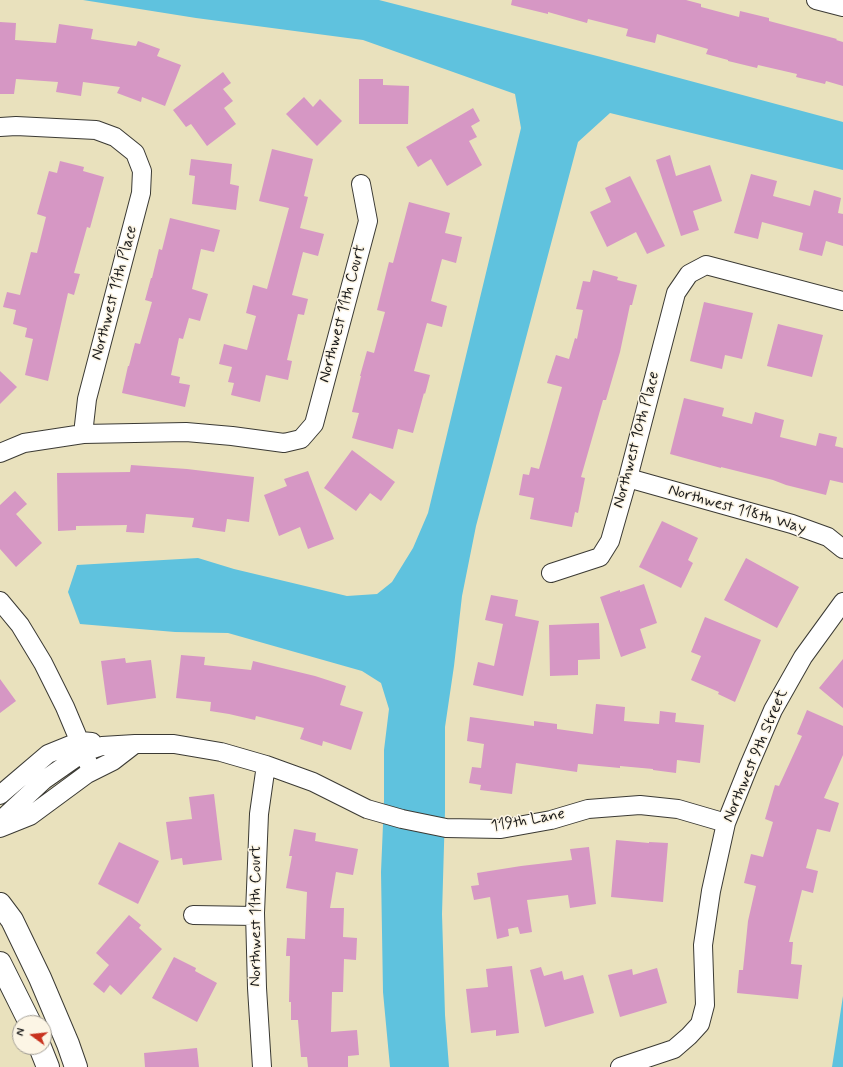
<!DOCTYPE html>
<style>
body{margin:0}
#map{position:relative;width:843px;height:1067px;overflow:hidden;background:#e9e1bd;font-family:Mynerve,sans-serif}
canvas{display:block}
.north{position:absolute;left:12px;top:1015px;width:40px;height:40px;box-sizing:border-box;background:#fcf5e5;border:1px solid #a29e95;border-radius:50%;rotate:285deg;font-size:11px;font-weight:700;line-height:16px;text-align:center;color:#1c1c1c}
.north::after{content:'';display:block;margin:auto;width:14px;height:18px;background:#c8321e;clip-path:polygon(50% 0,100% 100%,50% 72%,0 100%)}
</style>
<div id="map">
<canvas width="843" height="1067"></canvas>
<div class="north">N</div>
</div>
<script>
const ctx = document.querySelector('canvas').getContext('2d');
ctx.lineJoin = 'round';
function paint(path, color) {
  ctx.fillStyle = color;
  ctx.fill(path, 'evenodd');
}
function shape(rows) {
  const path = new Path2D();
  for (const r of rows) {
    path.moveTo(r[0], r[1]);
    for (let i = 2; i < r.length; i += 2) path.lineTo(r[i], r[i + 1]);
  }
  return path;
}
function stroke(path, color, width, dash) {
  ctx.strokeStyle = color;
  ctx.lineWidth = width;
  ctx.lineCap = dash ? 'butt' : 'round';
  ctx.setLineDash(dash || []);
  ctx.stroke(path);
}
function drawText(font, color, halo, rows, align = 'center') {
  ctx.font = font + ' Mynerve,sans-serif';
  ctx.lineWidth = 3;
  ctx.setLineDash([]);
  ctx.textBaseline = 'middle';
  ctx.strokeStyle = halo;
  ctx.fillStyle = color;
  for (const [text, x, y, turn = 0] of rows) {
    ctx.save();
    ctx.translate(x, y);
    ctx.rotate((+turn || 0) * Math.PI / 180);
    ctx.textAlign = isNaN(turn) ? turn : align;
    if (halo) ctx.strokeText(text, 0, 0);
    ctx.fillText(text, 0, 0);
    ctx.restore();
  }
}
const water = shape([
 [83,0,379,0,601,57,843,122,843,170,610,113,578,142,476,526,462,596,454,666,445,727,445,811,442,914,445,1015,449,1067,390,1067,383,992,381,872,384,801,384,750,389,709,381,683,362,671,228,633,175,632,80,624,68,592,77,565,198,558,234,569,347,596,377,594,392,582,413,548,428,513,521,128,515,94,363,40,196,18],
 [843,996,843,1067,832,1067]
]);
const building = shape([
 [512,0,686,0,701,4,701,7,739,17,740,11,769,18,769,21,837,39,836,40,843,42,843,86,826,81,825,84,796,77,797,74,758,65,757,68,728,61,728,60,706,54,708,49,657,34,655,43,626,36,628,29,588,19,587,23,548,12,548,14,511,5],
 [0,22,16,23,15,40,56,43,59,24,93,29,91,39,136,46,138,41,160,49,157,56,181,65,165,106,142,97,141,102,117,93,120,87,83,82,81,96,56,92,58,82,16,79,14,94,0,94],
 [223,72,231,83,223,89,233,101,224,108,236,124,207,146,191,124,186,127,173,110],
 [359,79,383,79,383,85,409,86,408,124,359,124],
 [304,97,313,107,320,99,342,121,317,146,286,114],
 [473,108,480,121,471,126,477,137,469,141,482,165,447,186,431,159,418,167,406,147],
 [272,149,313,159,304,196,308,197,300,228,324,234,318,256,303,252,292,295,308,299,304,315,298,314,287,360,292,361,288,380,266,375,260,402,231,395,234,383,228,382,232,367,219,364,224,344,247,350,256,316,246,313,253,285,267,289,289,208,259,201],
 [670,155,676,176,710,165,722,201,693,211,699,230,681,236,656,160],
 [191,159,232,164,230,184,239,186,236,210,192,204,195,176,189,175],
 [60,161,84,167,83,171,104,177,90,228,87,227,74,273,80,274,74,295,68,293,48,381,25,375,33,339,25,337,27,328,13,324,16,310,3,307,7,292,20,295,31,252,37,253,46,217,37,214,49,171,57,173],
 [751,174,777,181,773,196,810,206,814,190,841,198,838,213,843,214,843,246,826,241,822,256,799,250,803,233,762,222,758,239,734,233],
 [630,176,665,246,647,254,636,232,607,247,590,212,611,202,605,188],
 [409,202,450,213,445,233,462,237,456,263,442,259,431,301,447,306,442,327,427,323,414,371,430,375,425,394,424,393,413,433,398,429,393,449,352,438,359,413,352,412,361,376,360,376,367,351,374,353,385,312,377,310,389,262,393,263],
 [170,218,220,230,214,252,201,249,192,289,208,294,200,321,189,318,183,339,179,338,171,375,180,377,179,383,190,385,185,407,122,393,128,366,129,366,135,343,140,344,152,302,145,300,151,278,152,278,159,249,162,250],
 [593,270,618,277,617,280,637,285,632,305,630,305,620,352,606,400,603,400,581,477,585,478,578,513,575,512,572,527,530,519,534,498,519,495,523,474,529,475,531,467,539,469,562,387,547,383,556,355,569,359,575,338,577,339,583,310,576,309,583,281,590,282],
 [704,302,753,313,742,359,725,355,722,369,690,361],
 [778,324,823,335,812,377,767,366],
 [0,371,17,387,0,404],
 [684,398,724,408,722,416,752,424,755,412,784,420,780,437,816,446,819,433,837,437,835,446,843,448,843,483,830,480,826,495,786,485,773,480,721,467,721,468,670,454],
 [352,450,395,482,381,501,370,493,356,511,324,488],
 [131,465,187,469,254,477,249,522,227,519,225,532,192,527,194,518,146,514,144,533,126,532,127,525,76,526,76,530,58,531,57,473,130,472],
 [308,471,334,539,308,549,300,527,279,536,264,495,287,486,284,479],
 [15,491,27,504,16,514,42,543,16,567,0,549,0,505],
 [662,521,698,538,688,560,693,563,681,588,639,567],
 [746,558,799,587,777,628,724,600],
 [644,584,657,623,640,629,646,648,621,657,600,597,620,590,620,592],
 [491,595,518,600,515,616,539,621,523,696,473,685,478,662,494,666,503,624,485,620],
 [705,617,761,640,735,702,718,694,719,692,691,680,701,656,691,652],
 [599,623,600,659,578,660,578,675,550,676,549,625],
 [181,655,205,657,204,665,251,670,253,661,315,676,346,686,340,705,363,712,351,750,323,741,322,746,300,739,304,728,256,716,255,720,229,714,210,711,211,702,176,698],
 [125,658,126,663,151,660,156,698,107,705,101,661],
 [843,659,843,708,819,688],
 [0,679,16,701,0,713],
 [596,704,625,707,624,721,659,724,660,711,676,713,675,722,704,725,700,763,677,760,676,773,653,770,653,769,620,766,620,768,578,764,577,772,516,763,512,794,480,790,481,785,469,783,472,767,481,768,484,744,467,741,470,717,534,726,534,721,557,724,557,729,593,734],
 [807,710,843,726,843,755,824,798,839,803,830,832,817,829,806,868,818,871,813,893,802,890,789,942,793,942,791,964,802,965,798,999,737,993,739,970,743,970,748,921,756,886,744,883,751,854,763,857,773,822,765,819,775,785,779,786,802,736,797,734],
 [214,794,222,860,183,865,182,858,171,860,166,822,192,819,189,797],
 [294,829,316,833,315,841,358,849,353,875,336,872,330,908,344,908,343,937,357,938,356,960,344,959,343,992,332,992,331,1032,357,1030,359,1055,348,1056,348,1067,308,1067,307,1057,301,1057,298,1020,291,1020,291,1002,289,1002,290,956,286,956,287,938,305,939,307,892,286,888,292,856,289,856],
 [616,840,649,843,649,842,668,843,663,902,611,897],
 [119,842,159,861,138,904,98,884],
 [589,847,596,904,570,908,568,895,527,900,532,932,520,934,518,927,508,929,509,936,497,939,490,897,474,900,471,886,479,885,477,873,521,866,572,860,570,849],
 [129,915,141,925,139,928,162,949,121,995,110,985,104,993,93,984,109,965,96,953],
 [174,957,196,968,195,971,217,983,197,1022,152,998],
 [512,966,519,1033,496,1036,496,1030,471,1033,466,989,488,987,486,969],
 [541,967,544,976,562,971,564,980,583,975,594,1013,545,1027,530,970],
 [657,968,667,1003,620,1017,608,975,632,969,633,975],
 [197,1048,199,1067,145,1067,144,1053]
]);
const street = shape([
 [816,0,843,7],
 [0,127,16,126,96,130,115,137,135,153,142,171,141,193,87,399,83,434],
 [0,453,24,443,83,434,186,432,232,436,284,443,301,439,314,424,368,221,361,184],
 [628,478,792,524,828,537,843,549],
 [551,573,600,557,610,541,628,478,676,293,689,274,706,265,843,301],
 [0,601,20,625,43,663,65,707,84,752,91,771],
 [0,795,48,754,80,741,92,742],
 [0,821,44,780,84,752,102,746,135,744,174,744,221,752,266,765,313,782,367,809,402,819,446,828,501,829,551,820,588,809,640,805,678,809,726,823],
 [0,828,30,816,87,774,113,761,135,744],
 [193,915,255,916],
 [262,1067,257,988,255,913,259,814,266,765],
 [620,1067,674,1049,689,1036,700,1024,705,1005,703,945,711,891,726,823,748,768,773,710,803,657,843,602]
]);
const secondary = shape([
 [0,904,12,920,40,978,68,1044,76,1067],
 [0,963,30,1023],
 [40,1047,48,1067]
]);
const streetNames = [
 ["Northwest 11th Place",115,293,-75],
 ["Northwest 11th Court",343,314,-75],
 ["Northwest 10th Place",637,440,-75],
 ["Northwest 118th Way",737,510,16],
 ["Northwest 9th Street",756,756,-67],
 ["119th Lane",528,821,-10],
 ["Northwest 11th Court",257,916,-90]
];
paint(water, '#5fc2de');
paint(building, '#d697c4');
stroke(street, '#3b3a34', 20);
stroke(secondary, '#3b3a34', 24);
stroke(street, '#fff', 18);
stroke(secondary, '#fff', 22);
drawText('16px', '#1c1c1c', '#fcf5e5', streetNames);
</script>
